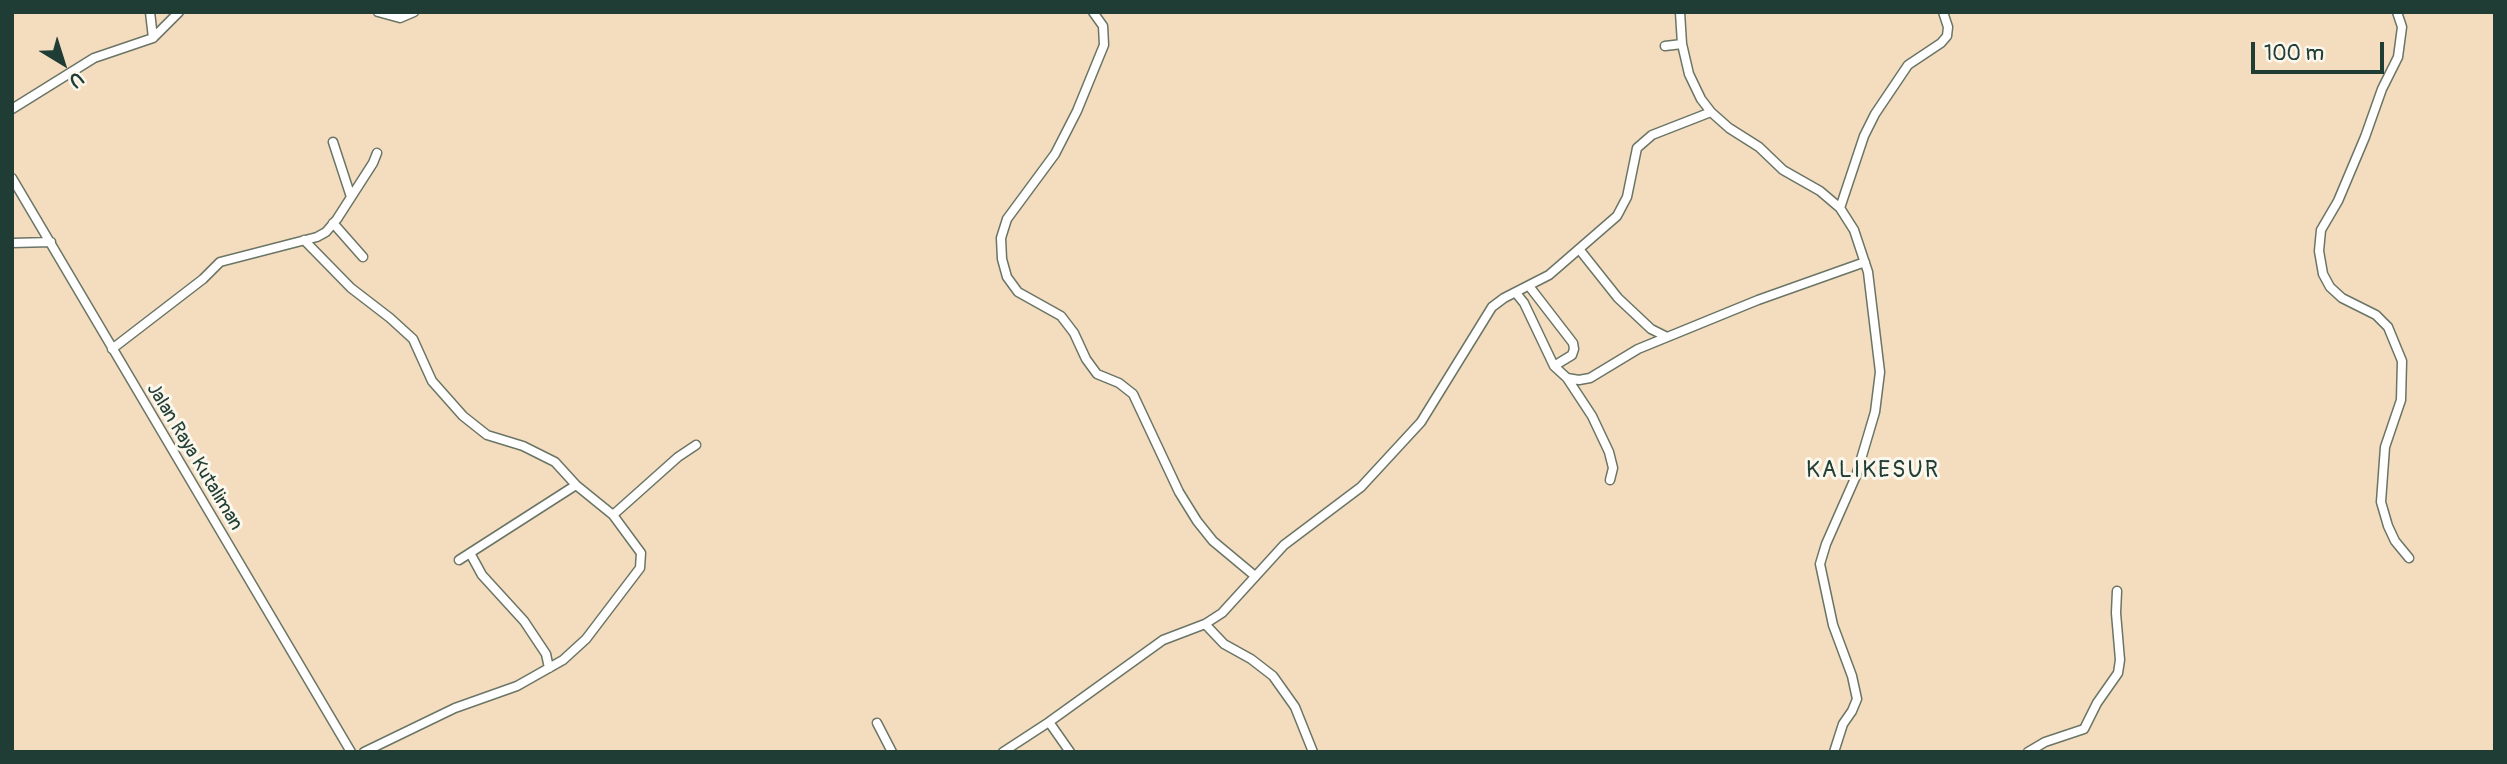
<!DOCTYPE html>
<style>
body{margin:0}
#map{position:relative;width:2507px;height:764px;overflow:hidden;background:#f4dcbf;font-family:Pangolin,sans-serif}
canvas{display:block}
.frame{position:absolute;inset:0;border:14px solid #1f3d34;pointer-events:none}
.north{position:absolute;left:28px;top:28px;width:70px;height:70px;-webkit-text-stroke:5px #fbf7ec;paint-order:stroke;rotate:142deg;font-size:19px;font-weight:700;line-height:28px;text-align:center;color:#1f3d34}
.north::after{content:'';display:block;margin:auto;width:24px;height:32px;background:#1f3d34;clip-path:polygon(50% 0,100% 100%,50% 72%,0 100%)}
.scale{position:absolute;left:2251px;top:42px;width:133px;height:32px;box-sizing:border-box;border:4px solid #1f3d34;border-top:0;padding-left:9px;font-size:21px;line-height:24px;white-space:nowrap;color:#1f3d34;-webkit-text-stroke:5px #fbf7ec;paint-order:stroke}
</style>
<div id="map">
<canvas width="2507" height="764"></canvas>
<div class="frame"></div>
<div class="north">U</div>
<div class="scale">100 m</div>
</div>
<script>
const ctx = document.querySelector('canvas').getContext('2d');
ctx.lineJoin = 'round';
function shape(rows) {
  const path = new Path2D();
  for (const r of rows) {
    path.moveTo(r[0], r[1]);
    for (let i = 2; i < r.length; i += 2) path.lineTo(r[i], r[i + 1]);
  }
  return path;
}
function stroke(path, color, width, dash) {
  ctx.strokeStyle = color;
  ctx.lineWidth = width;
  ctx.lineCap = dash ? 'butt' : 'round';
  ctx.setLineDash(dash || []);
  ctx.stroke(path);
}
function drawText(font, color, halo, rows, align = 'center') {
  ctx.font = font + ' Pangolin,sans-serif';
  ctx.lineWidth = 6;
  ctx.setLineDash([]);
  ctx.textBaseline = 'middle';
  ctx.strokeStyle = halo;
  ctx.fillStyle = color;
  for (const [text, x, y, turn = 0] of rows) {
    ctx.save();
    ctx.translate(x, y);
    ctx.rotate((+turn || 0) * Math.PI / 180);
    ctx.textAlign = isNaN(turn) ? turn : align;
    if (halo) ctx.strokeText(text, 0, 0);
    ctx.fillText(text, 0, 0);
    ctx.restore();
  }
}
const minor = shape([
 [150,12,153,38],
 [378,12,400,18,414,12],
 [1093,12,1103,26,1104,45,1077,111,1055,154,1007,219,1001,238,1002,259,1007,277,1018,292,1061,316,1074,333,1086,359,1097,374,1119,383,1133,394,1179,492,1197,521,1213,541,1255,576],
 [1680,12,1682,44,1689,74,1701,99,1711,112,1729,128,1759,147,1783,170,1820,191,1840,208,1854,230,1868,272,1880,372,1875,412,1856,476,1826,544,1820,564,1833,625,1852,676,1857,699,1852,711,1843,724,1834,752],
 [2397,12,2402,27,2398,57,2382,89,2365,137,2338,201,2321,230,2319,251,2323,274,2330,287,2342,298,2376,315,2388,327,2402,361,2401,400,2385,447,2381,502,2388,526,2395,541,2409,558],
 [1665,46,1682,44],
 [12,109,94,58,153,38,179,12],
 [333,142,351,197],
 [12,178,351,752],
 [1840,208,1864,136,1875,114,1908,65,1941,43,1947,36,1948,27,1943,12],
 [333,223,363,257],
 [304,240,351,288,390,318,413,339,432,381,463,416,487,435,523,446,555,462,576,485,613,515,641,553,640,568,586,639,563,660,517,686,455,708,364,752],
 [12,243,51,242],
 [1579,249,1618,298,1651,329,1667,337],
 [1529,286,1573,343,1574,349,1572,355,1554,366],
 [1516,293,1524,303,1554,366,1567,378,1579,380,1590,378,1638,349,1758,300,1865,262],
 [112,349,203,279,220,262,317,237,326,232,337,219,373,163,377,153],
 [1567,378,1592,416,1609,452,1613,468,1610,480],
 [613,515,678,457,696,445],
 [470,553,482,575,524,621,546,654,549,668],
 [459,560,576,485],
 [1205,624,1224,644,1251,659,1273,676,1295,707,1313,752],
 [1049,722,1070,752],
 [877,723,892,752],
 [1003,752,1049,722,1163,640,1205,624,1222,613,1284,545,1361,487,1421,422,1492,307,1504,298,1549,275,1617,216,1627,197,1637,148,1652,135,1711,112],
 [2028,752,2045,742,2084,729,2097,703,2118,673,2120,660,2116,613,2117,591]
]);
const streetNames = [
 ["Jalan Raya Kutaliman",194,457,59]
];
const quarterNames = [
 ["KALIKESUR",1873,471]
];
stroke(minor, '#6a7565', 11);
stroke(minor, '#fff', 8);
drawText('19px', '#1f3d34', '#fbf7ec', streetNames);
ctx.letterSpacing = '2px';
drawText('23px', '#1f3d34', '#fbf7ec', quarterNames);
ctx.letterSpacing = '0px';
</script>
